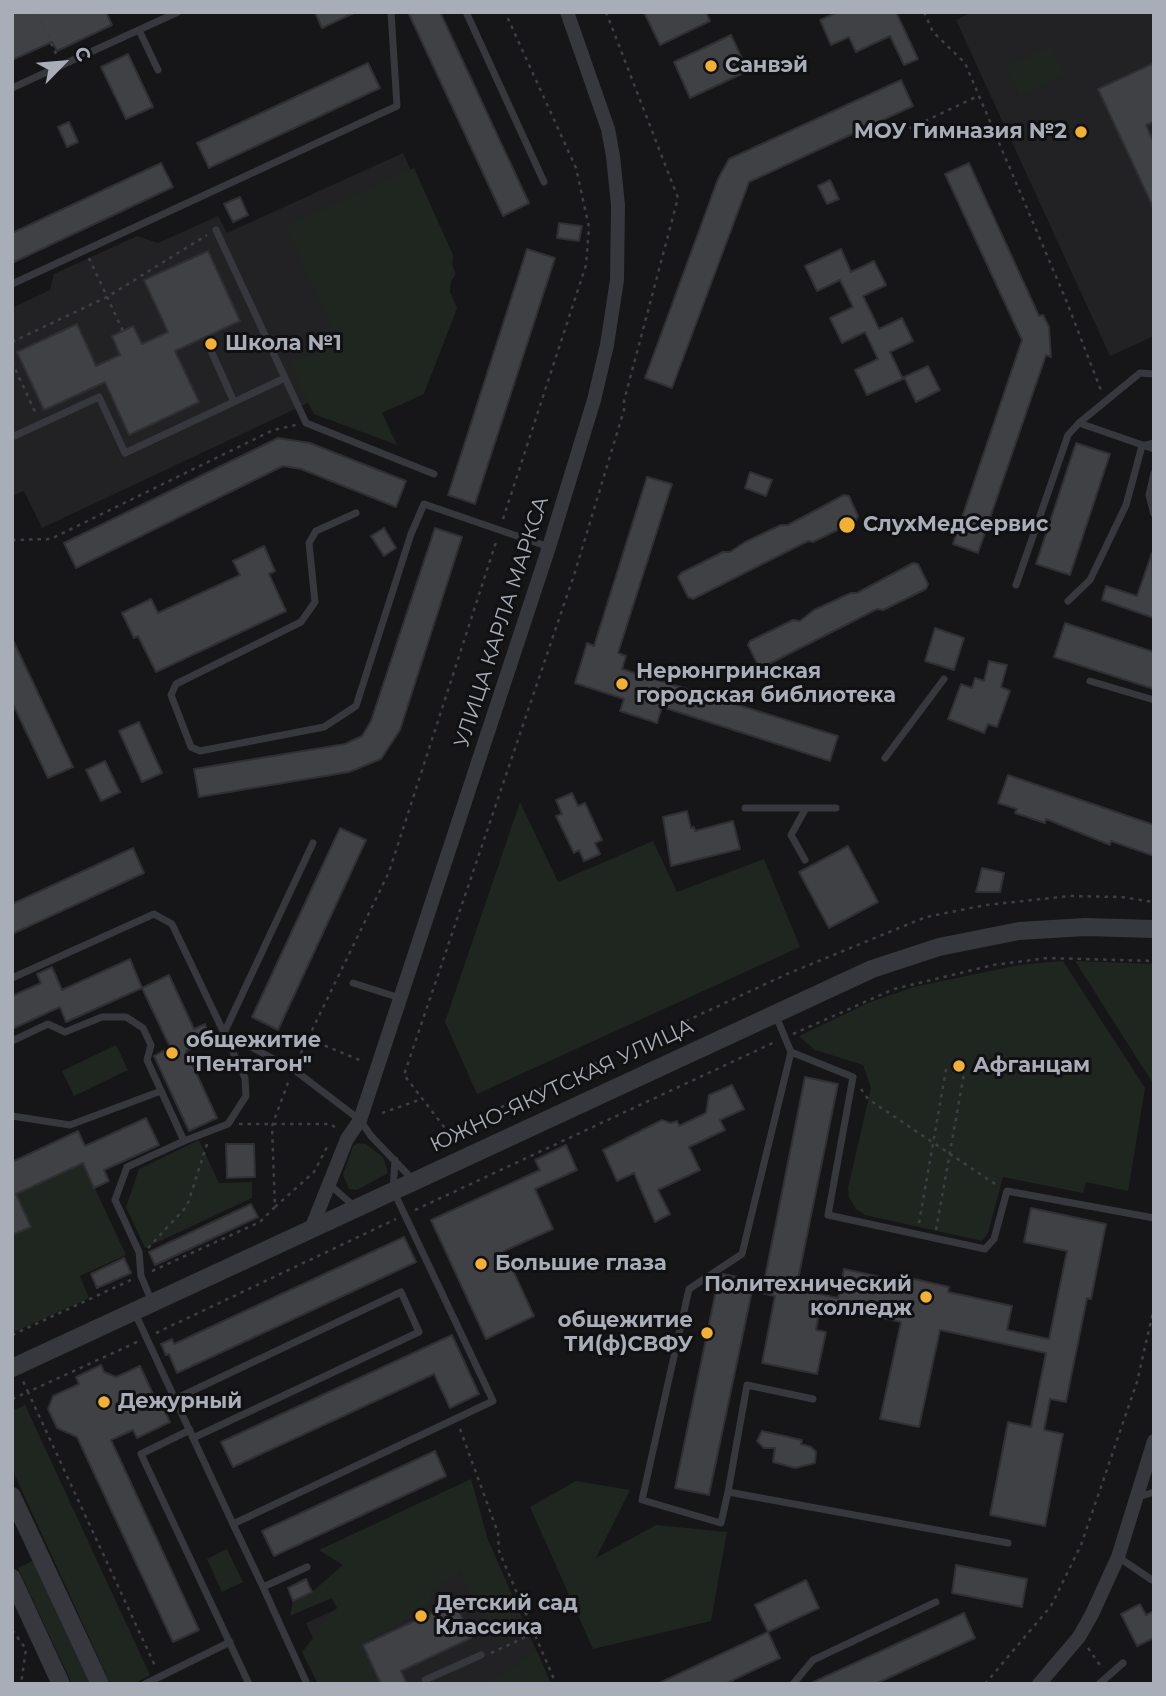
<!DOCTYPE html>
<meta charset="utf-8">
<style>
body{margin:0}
#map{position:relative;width:1166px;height:1696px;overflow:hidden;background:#161618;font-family:Montserrat,sans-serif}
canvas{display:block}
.frame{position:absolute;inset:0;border:14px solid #a8adb8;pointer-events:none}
.north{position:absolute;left:28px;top:28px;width:70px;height:70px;-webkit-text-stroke:5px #111113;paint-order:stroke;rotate:65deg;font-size:19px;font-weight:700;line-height:28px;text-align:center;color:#a8adb8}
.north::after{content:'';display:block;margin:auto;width:24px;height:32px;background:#a8adb8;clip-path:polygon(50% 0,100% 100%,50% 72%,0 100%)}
</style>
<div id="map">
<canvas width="1166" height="1696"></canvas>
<div class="frame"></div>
<div class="north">С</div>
</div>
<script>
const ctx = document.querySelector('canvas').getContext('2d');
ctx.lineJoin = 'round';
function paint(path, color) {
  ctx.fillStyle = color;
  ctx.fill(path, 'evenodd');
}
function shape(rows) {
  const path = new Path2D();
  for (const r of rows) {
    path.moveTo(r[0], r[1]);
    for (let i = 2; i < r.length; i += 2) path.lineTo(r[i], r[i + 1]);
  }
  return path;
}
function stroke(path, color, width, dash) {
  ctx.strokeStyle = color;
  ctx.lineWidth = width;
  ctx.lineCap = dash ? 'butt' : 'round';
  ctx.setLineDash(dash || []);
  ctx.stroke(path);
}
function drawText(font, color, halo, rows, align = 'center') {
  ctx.font = font + ' Montserrat,sans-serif';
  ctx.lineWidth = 6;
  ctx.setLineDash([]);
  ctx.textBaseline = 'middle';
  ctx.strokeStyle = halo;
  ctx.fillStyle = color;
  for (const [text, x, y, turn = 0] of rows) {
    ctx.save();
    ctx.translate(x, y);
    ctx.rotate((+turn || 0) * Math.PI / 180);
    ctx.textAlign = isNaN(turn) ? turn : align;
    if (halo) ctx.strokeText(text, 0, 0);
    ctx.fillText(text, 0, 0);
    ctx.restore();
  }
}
const built = shape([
 [972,12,1154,12,1154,336,1110,356,956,20],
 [403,153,456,274,386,380,314,414,308,403,42,528,24,491,12,496,12,308,50,290,54,274,137,236,158,243,218,216,227,233],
 [488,1540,551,1684,333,1684,306,1623]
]);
const green = shape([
 [1051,46,1065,75,1020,96,1006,67],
 [414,168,453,255,450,292,457,308,424,394,382,413,397,445,314,414,290,364,338,342,286,226],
 [520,802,558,882,653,841,677,892,764,859,800,947,477,1094,445,1022],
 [1063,961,1145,1088,1128,1191,1086,1182,1083,1193,1003,1177,988,1233,982,1241,865,1215,856,1209,849,1197,848,1188,871,1088,863,1065,815,1050,799,1036,868,1003,914,987,1019,965],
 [1075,961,1154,964,1154,1085],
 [116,1045,128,1070,74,1096,62,1071],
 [199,1140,219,1183,252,1182,252,1198,145,1248,126,1207,139,1169],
 [358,1143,366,1144,383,1157,388,1173,357,1190,349,1189,343,1175,353,1146],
 [83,1163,126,1255,80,1276,89,1298,12,1333,12,1235,31,1226,16,1194],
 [25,1405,150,1675,134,1684,110,1683,12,1469,12,1411],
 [471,1479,488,1540,526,1627,496,1641,460,1570,431,1591,429,1604,363,1644,380,1682,318,1684,302,1652,337,1608,332,1598,290,1616,293,1601,312,1592,343,1565,319,1550],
 [576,1481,630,1490,596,1558,656,1525,727,1532,711,1621,593,1649,530,1507],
 [227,1549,243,1582,222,1592,207,1559],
 [34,1560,91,1684,72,1684,18,1568],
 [537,1651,551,1684,488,1684]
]);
const building = shape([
 [12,12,106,12,112,25,57,51,52,42,12,60,12,12],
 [315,12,356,12,322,28,315,12],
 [408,12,440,12,529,203,503,216,408,12],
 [644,12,706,12,710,21,660,45,644,12],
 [838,12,896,12,918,59,904,65,890,36,856,52,849,37,831,45,820,20,838,12],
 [731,35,748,71,690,98,674,62,731,35],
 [128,54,153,107,126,119,101,67,128,54],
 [368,63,380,88,209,168,197,143,368,63],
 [1154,63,1154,122,1146,125,1154,143,1154,209,1098,89,1154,63],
 [901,80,913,106,749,182,672,388,645,378,718,179,729,159,901,80],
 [69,122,78,142,67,147,58,127,69,122],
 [161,163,173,187,12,263,12,233,161,163],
 [969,163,1039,316,1043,315,1049,327,1051,357,1046,355,978,553,953,544,1022,340,945,174,969,163],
 [830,180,839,199,827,204,818,186,830,180],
 [240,197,248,215,233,222,224,204,240,197],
 [559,223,582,226,579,241,557,238,559,223],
 [527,249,555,258,475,504,448,495,527,249],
 [841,249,851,272,874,261,886,285,863,296,879,329,902,318,913,341,890,352,903,379,867,395,855,370,878,359,865,332,842,343,830,318,853,307,840,280,817,291,805,266,841,249],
 [208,251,240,321,175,351,199,402,129,435,105,382,44,410,17,352,77,324,96,366,120,355,112,336,133,326,142,344,168,332,144,280,208,251],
 [928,366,940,390,916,402,904,377,928,366],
 [278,438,310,443,406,481,396,507,301,469,283,466,76,568,64,543,278,438],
 [1076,443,1110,454,1070,575,1036,564,1076,443],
 [750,472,772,480,766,496,745,488,750,472],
 [647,477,672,484,618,653,626,656,622,669,838,736,830,761,662,707,657,723,620,711,624,699,575,683,587,643,594,646,647,477],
 [844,495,849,496,858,516,856,521,813,542,808,541,693,599,688,597,678,577,681,573,723,552,730,552,745,542,781,525,788,525,844,495],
 [384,528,396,548,384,556,371,536,384,528],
 [435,528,462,537,400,730,381,759,349,772,199,797,194,769,345,744,362,736,371,721,435,528],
 [264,546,275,571,269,574,286,611,156,672,138,636,134,638,122,613,151,599,158,613,240,575,233,561,264,546],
 [1152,553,1154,618,1102,600,1106,586,1137,596,1152,553],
 [913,563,918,564,928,584,926,589,883,610,877,609,763,667,758,665,748,645,750,641,793,620,800,621,814,610,851,593,857,593,913,563],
 [1065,623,1154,652,1154,689,1054,657,1065,623],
 [935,628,964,638,954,670,925,661,935,628],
 [12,638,73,767,48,778,12,702,12,638],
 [989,661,1007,665,1001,687,1010,691,997,727,988,724,984,733,948,719,961,684,972,688,975,678,984,681,989,661],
 [139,722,162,773,142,782,119,731,139,722],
 [105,761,120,792,101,801,86,770,105,761],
 [1008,775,1154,825,1154,856,1111,841,1110,845,1046,819,1045,823,1015,813,1017,809,998,803,1008,775],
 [572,793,578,806,585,803,602,840,595,843,600,854,584,861,579,850,574,853,556,816,562,814,556,800,572,793],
 [687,811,691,828,694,827,695,831,733,821,740,849,671,866,663,817,687,811],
 [340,828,366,840,278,1030,252,1017,340,828],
 [848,846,878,902,829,928,799,872,848,846],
 [133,848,144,873,12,934,12,904,133,848],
 [982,868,1004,873,1000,892,976,892,982,868],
 [130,959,142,988,66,1022,60,1007,12,1029,12,996,41,983,37,974,52,967,62,990,130,959],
 [169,975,194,1029,205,1024,211,1039,186,1051,217,1118,189,1131,154,1056,170,1047,142,988,169,975],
 [805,1077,838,1084,796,1289,838,1298,844,1269,909,1283,910,1278,949,1287,948,1292,1012,1306,1007,1330,1049,1339,1067,1251,1024,1242,1031,1208,1106,1224,1091,1299,1087,1298,1066,1402,1050,1399,1044,1430,1063,1434,1045,1526,990,1515,1008,1422,1031,1427,1046,1353,940,1330,919,1427,880,1419,901,1322,820,1305,816,1330,826,1332,817,1374,762,1363,775,1296,752,1291,709,1495,675,1488,719,1276,723,1274,764,1282,805,1077],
 [732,1085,744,1109,720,1120,725,1130,689,1147,700,1170,658,1190,670,1214,655,1222,634,1173,617,1181,603,1150,662,1120,671,1123,677,1121,679,1126,706,1113,709,1095,732,1085],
 [146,1118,159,1145,104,1170,109,1181,94,1188,83,1163,16,1194,31,1227,12,1235,12,1162,78,1131,85,1146,146,1118],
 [226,1144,254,1144,255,1177,227,1178,226,1144],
 [566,1145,577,1170,535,1189,553,1229,504,1251,534,1316,486,1339,431,1220,540,1170,535,1160,566,1145],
 [251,1204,258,1217,155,1265,149,1252,251,1204],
 [404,1237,416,1262,177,1373,169,1354,166,1355,161,1344,172,1339,174,1344,404,1237],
 [124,1258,131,1273,97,1288,91,1274,124,1258],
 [452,1335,479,1394,450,1408,434,1374,233,1467,221,1442,452,1335],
 [101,1365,104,1372,116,1377,140,1366,160,1409,163,1407,170,1422,137,1438,133,1430,111,1440,199,1630,173,1642,77,1437,57,1428,48,1409,53,1396,79,1384,76,1377,101,1365],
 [762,1431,802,1440,801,1444,811,1447,816,1452,815,1463,795,1468,773,1462,775,1448,764,1448,757,1441,762,1431],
 [435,1451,446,1476,274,1556,262,1531,435,1451],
 [956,1565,1027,1579,1022,1607,952,1593,956,1565],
 [306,1579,312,1592,293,1601,288,1588,306,1579],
 [806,1580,819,1608,768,1632,755,1605,806,1580],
 [455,1602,471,1638,401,1671,407,1684,381,1684,363,1645,455,1602],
 [1140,1604,1146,1615,1154,1611,1154,1638,1137,1646,1121,1614,1140,1604],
 [964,1613,975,1638,875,1684,809,1684,964,1613],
 [768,1632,780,1658,756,1669,725,1684,657,1684,768,1632]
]);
const path = shape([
 [37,12,57,56],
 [606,12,678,198,624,401,624,410,575,572,404,1075,448,1132,787,974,926,917,986,905,1070,896,1121,897,1154,902],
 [924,12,933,32,965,63,1066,300,1102,393],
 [902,132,978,96],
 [89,258,123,331],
 [12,342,107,297,207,235],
 [12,362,37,416],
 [503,519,586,265,589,227,576,168,505,12],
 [12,540,51,539,273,430,296,425],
 [793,1034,894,989,993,965,1047,958,1154,961],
 [309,1039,364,1062],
 [297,1061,389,872,497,539],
 [861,1089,868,1099,998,1186],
 [382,1113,419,1100],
 [239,1124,331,1124,337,1129],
 [275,1207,314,1172,327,1147],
 [415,1210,777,1041],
 [919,1223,947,1064],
 [936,1230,965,1068],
 [148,1248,187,1206,207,1144],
 [152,1271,260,1222,275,1207,272,1126,289,1080],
 [156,1333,396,1219],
 [12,1335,133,1279],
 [137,1342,28,1392,156,1668],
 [12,1399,28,1392,22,1379],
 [460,1429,498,1533,499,1551,556,1684],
 [12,1630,26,1649,21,1684],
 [1088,1648,1102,1668],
 [491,1653,534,1633],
 [985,1684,1051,1606,1081,1545,1137,1382,1154,1308]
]);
const service = shape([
 [467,14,544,182],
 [139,30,158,70],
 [12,88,178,12],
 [216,230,306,423,434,474],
 [12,284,397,106,391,12],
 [212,353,234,402],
 [1079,423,1140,373,1154,374],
 [12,437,99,397,125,453,285,378],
 [1154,473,1149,495,1154,514],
 [356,513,316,531,309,543,315,602,301,622,176,684,171,695,191,747,200,751,324,727,356,706,411,534,424,504,549,547],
 [1016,585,1068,435,1079,423,1154,449],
 [1068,601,1090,580,1126,505,1142,446,1154,443],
 [1090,681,1154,700],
 [885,758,944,679],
 [745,808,836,808],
 [805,860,791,835,806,808],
 [12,978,154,914,172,924,224,1033,293,1069,360,1120,371,1136,414,1181],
 [353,983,400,998],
 [776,1016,791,1052,742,1254,689,1289,642,1500,721,1523,728,1492,1008,1543],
 [12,1041,48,1024,65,1032,102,1017,126,1017,143,1028,151,1045,147,1060,184,1141,127,1167,115,1200,139,1252,141,1276,152,1302],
 [791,1052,853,1077,828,1215,985,1249,994,1239,1007,1191,1154,1218],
 [12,1116,70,1125,161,1091],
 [184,1141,228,1124,246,1096,245,1078,224,1033,313,843],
 [330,1185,356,1208],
 [134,1311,233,1524,493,1401,393,1190,395,1160],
 [175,1399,401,1292,419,1332,193,1438],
 [190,1430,141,1454,249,1684],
 [728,1492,747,1385,813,1399],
 [1139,1497,1154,1492],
 [233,1524,263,1587,307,1567],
 [1118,1557,1152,1580],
 [263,1587,307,1684],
 [145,1684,230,1642],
 [426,1684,425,1680,481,1655],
 [793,1684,813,1660,936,1602],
 [1099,1684,1123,1663]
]);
const minor = shape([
 [311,1229,347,1139,360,1120,549,547,594,400,607,345,617,280,618,205,613,156,608,129,567,12],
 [1039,1684,1079,1637,1092,1614,1118,1557,1154,1441]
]);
const tertiary = shape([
 [12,1368,872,969,939,947,1019,931,1085,927,1154,929],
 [12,1496,100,1684],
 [12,1578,61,1684]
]);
const markers = [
 [711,66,7,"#f2b134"],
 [1081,132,7,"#f2b134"],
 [211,344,7,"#f2b134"],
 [847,525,9,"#f2b134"],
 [622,684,7,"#f2b134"],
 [172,1053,7,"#f2b134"],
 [959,1066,7,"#f2b134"],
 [481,1264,7,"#f2b134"],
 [926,1297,7,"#f2b134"],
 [707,1333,7,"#f2b134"],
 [104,1402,7,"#f2b134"],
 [421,1616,7,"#f2b134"]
];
const poiNames = [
 ["Санвэй",725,66],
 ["МОУ Гимназия №2",1067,132,"right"],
 ["Школа №1",225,344],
 ["СлухМедСервис",863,525],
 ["Нерюнгринская",636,672],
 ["городская библиотека",636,696],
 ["общежитие",186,1041],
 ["\"Пентагон\"",186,1065],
 ["Афганцам",973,1066],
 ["Большие глаза",495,1264],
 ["Политехнический",912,1285,"right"],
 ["колледж",912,1309,"right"],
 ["общежитие",693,1321,"right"],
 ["ТИ(ф)СВФУ",693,1345,"right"],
 ["Дежурный",118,1402],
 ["Детский сад",435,1604],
 ["Классика",435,1628]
];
const streetNames = [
 ["УЛИЦА КАРЛА МАРКСА",502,622,-72],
 ["ЮЖНО-ЯКУТСКАЯ УЛИЦА",562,1086,-25]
];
paint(built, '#222225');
paint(green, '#1e261f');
paint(building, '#404145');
stroke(building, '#303034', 2);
stroke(path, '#3d3f44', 2.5, [3.5, 5]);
stroke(service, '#37383d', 7);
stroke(minor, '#37383d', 14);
stroke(tertiary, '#37383d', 18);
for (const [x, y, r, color] of markers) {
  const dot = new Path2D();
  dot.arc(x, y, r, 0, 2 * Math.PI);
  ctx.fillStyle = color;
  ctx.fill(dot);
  stroke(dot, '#111113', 2.5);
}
drawText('bold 21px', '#a8adb8', '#111113', poiNames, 'left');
drawText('21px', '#a8adb8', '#111113', streetNames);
</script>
